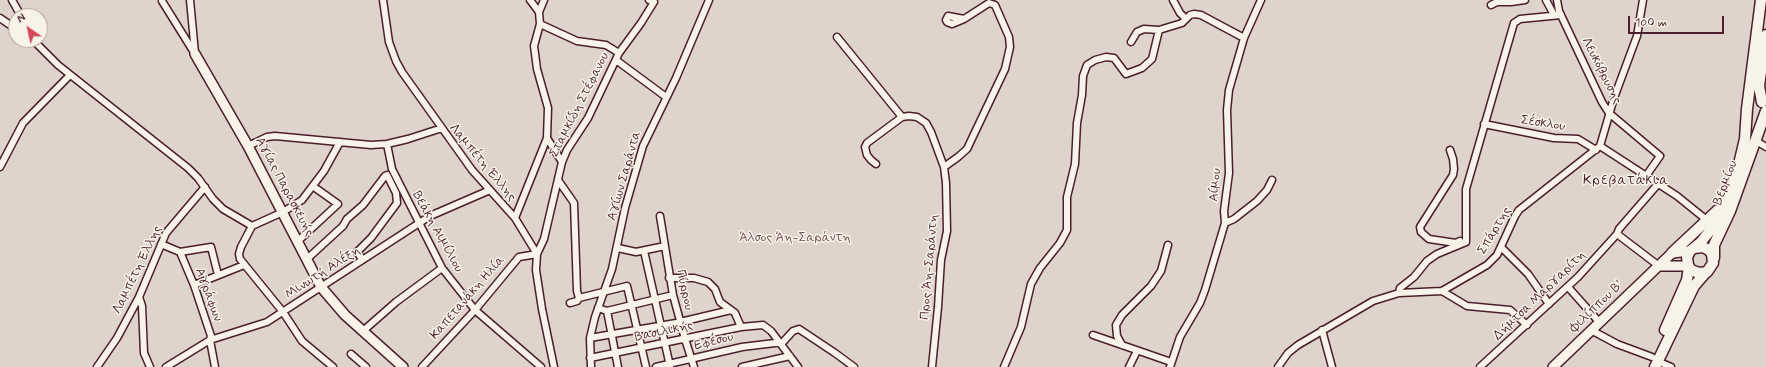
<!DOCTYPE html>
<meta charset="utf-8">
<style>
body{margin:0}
#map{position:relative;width:1766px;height:367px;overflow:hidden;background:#f7f3e8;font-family:Mynerve,sans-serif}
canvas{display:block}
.north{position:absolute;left:8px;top:8px;width:40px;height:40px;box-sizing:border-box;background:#f7f3e8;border:1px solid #b29e9c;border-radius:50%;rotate:326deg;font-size:11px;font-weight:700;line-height:16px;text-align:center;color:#4a1f2b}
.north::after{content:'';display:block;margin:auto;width:14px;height:18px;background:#d1495b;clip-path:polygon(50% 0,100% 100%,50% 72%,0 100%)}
.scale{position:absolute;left:1628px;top:16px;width:96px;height:18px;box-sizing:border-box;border:2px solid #4a1f2b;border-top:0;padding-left:5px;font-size:12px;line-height:14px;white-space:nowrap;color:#4a1f2b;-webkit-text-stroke:3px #f7f3e8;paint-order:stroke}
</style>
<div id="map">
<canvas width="1766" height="367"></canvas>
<div class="north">N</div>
<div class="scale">100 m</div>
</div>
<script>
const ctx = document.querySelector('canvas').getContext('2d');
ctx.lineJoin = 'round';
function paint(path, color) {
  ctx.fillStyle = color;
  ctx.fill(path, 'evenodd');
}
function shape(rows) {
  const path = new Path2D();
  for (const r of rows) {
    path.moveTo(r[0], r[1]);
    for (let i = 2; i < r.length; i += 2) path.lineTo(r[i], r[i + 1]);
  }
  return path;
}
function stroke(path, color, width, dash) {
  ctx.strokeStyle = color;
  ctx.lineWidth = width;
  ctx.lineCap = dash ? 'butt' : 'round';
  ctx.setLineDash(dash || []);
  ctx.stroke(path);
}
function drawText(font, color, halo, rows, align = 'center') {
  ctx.font = font + ' Mynerve,sans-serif';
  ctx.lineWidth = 3;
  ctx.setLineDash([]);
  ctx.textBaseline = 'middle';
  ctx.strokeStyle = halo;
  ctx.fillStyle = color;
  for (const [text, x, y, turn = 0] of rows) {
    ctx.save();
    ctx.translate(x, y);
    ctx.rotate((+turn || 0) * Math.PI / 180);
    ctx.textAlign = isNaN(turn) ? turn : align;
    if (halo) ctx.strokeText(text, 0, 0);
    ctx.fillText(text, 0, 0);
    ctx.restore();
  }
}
const green = shape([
 [0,0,1766,0,1766,367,0,367],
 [16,16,40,16,40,40,16,40]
]);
const street = shape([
 [12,0,21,16],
 [190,0,195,53],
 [383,0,389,42,396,61,402,72,472,170,515,218,537,254],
 [530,0,539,12],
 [1173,0,1180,13,1186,19],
 [1546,0,1554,15],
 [1557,0,1559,11,1602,102,1609,113,1660,156,1646,176],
 [162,1,195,54],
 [1491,5,1497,2,1511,2,1525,0],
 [0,18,16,29],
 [540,24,577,41,606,45,619,53],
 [837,37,902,117],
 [33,40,58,65,188,168,198,178,213,199,223,209,252,226,283,212,302,200,324,171,340,142],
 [1131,42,1137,32,1144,29,1159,30],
 [616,60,666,97],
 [1484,124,1554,138,1578,139,1596,150],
 [547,138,562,162],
 [1756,141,1766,147],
 [387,144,392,169,442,268,475,310,541,367],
 [248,146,267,137,275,136,371,145,387,144,408,139,442,128],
 [1600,146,1614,98,1637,36,1643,0],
 [1600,146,1677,196,1708,221],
 [1450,150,1453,159,1454,169,1453,175,1420,227,1421,232,1429,239,1456,243,1460,241],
 [876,164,871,160,867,155,865,147,867,143,902,117,909,116,917,117,926,123,931,132,944,167,946,183,947,231,941,260,938,307,932,367],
 [0,167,23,123,70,75],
 [944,167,958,157,967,149,1005,69,1010,47,1009,37,995,5,989,3,964,19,948,16,946,20,947,22,952,24,964,19],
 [558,180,574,203,577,291,579,298],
 [660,216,673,295,685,339,694,367],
 [515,218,547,138,548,108,537,69,534,46,540,24,539,12,544,0],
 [1225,223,1234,219,1257,201,1267,190,1272,180],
 [252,226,241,247,239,254,240,259,283,312,302,341,333,367],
 [1617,234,1659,266],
 [298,241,338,204,314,187],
 [161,244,180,252,194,285,211,336,210,340,215,367],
 [1501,247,1528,274,1549,304],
 [618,248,636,252,665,246],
 [644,251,670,366],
 [180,252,211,247,218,275],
 [307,259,343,226,347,219,363,205,385,176,387,175,396,193,397,203,371,238,357,252,362,259],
 [669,278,694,278,708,282,715,289,720,302,735,313,741,327],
 [194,285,244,265],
 [1568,287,1600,323],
 [1442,291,1467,306,1510,310,1527,325],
 [1399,293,1400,288,1414,277,1427,261,1437,254,1466,242,1466,189,1514,23,1520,19,1561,15],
 [139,297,142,306,144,353,150,367],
 [570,303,577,301,579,298,627,286,646,367],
 [598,308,607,311,673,295],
 [607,311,618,367],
 [1322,330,1332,367],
 [1591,330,1617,344,1652,357],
 [363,331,396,302,442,268],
 [1093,335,1171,362],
 [590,338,676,323,731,310],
 [1122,345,1117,336,1116,325,1122,315,1151,286,1161,271,1168,245],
 [351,354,366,367],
 [590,358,741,327,763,325,771,331,798,367],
 [1657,361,1671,367],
 [97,367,117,338,139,297,166,233,205,187],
 [166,367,210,340,267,322,430,216,490,190],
 [422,367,475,310,519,257,537,254],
 [554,367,542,309,536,270,537,254,544,239,562,162,567,150,588,118,619,53,641,23,654,2,649,0],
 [591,367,590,338,595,317,612,269,625,208,643,146,676,78,709,0],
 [656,367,742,347,783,342,793,331,799,329,835,353,854,367],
 [742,367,790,356],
 [1004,367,1021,327,1031,284,1040,268,1060,243,1067,230,1067,197,1075,164,1077,123,1082,95,1083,76,1087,65,1095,60,1106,57,1114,58,1126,74,1142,68,1152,59,1159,30,1182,23,1190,15,1194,14,1201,15,1244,38],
 [1129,367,1137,351],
 [1170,367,1180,337,1200,303,1205,290,1225,223,1224,211,1229,173,1227,110,1229,90,1244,38,1261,0],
 [1278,367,1288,353,1298,345,1373,301,1399,293,1442,291,1487,265,1497,255,1515,216,1519,210,1600,146],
 [1480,367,1578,277,1617,234,1619,229,1658,184]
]);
const secondary = shape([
 [195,54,248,146,321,287,345,315,403,367],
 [1659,266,1688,266],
 [1553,367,1672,253,1690,251]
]);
const primary = shape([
 [1762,102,1759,86,1766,35],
 [1694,248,1703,247,1709,250,1712,254,1713,263,1707,272,1699,273,1691,270,1688,265,1687,257,1690,251,1701,242,1713,227,1726,203,1736,177,1745,139,1747,109,1761,0],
 [1672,253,1718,210],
 [1714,258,1714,245,1730,211,1766,111],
 [1665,330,1687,280,1689,267],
 [1655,367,1694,286,1707,271]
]);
const streetNames = [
 ["Λευκόβρυσης",1601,71,63],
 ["Σταμκίδη Στέφανου",580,105,-63],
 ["Σέσκλου",1543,124,9],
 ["Λαμπέτη Έλλης",482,163,50],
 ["Αγίων Σαράντα",625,176,-74],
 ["Βερμίου",1726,183,-69],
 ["Αίμου",1216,185,-84],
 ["Αγίας Παρασκευής",284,187,62],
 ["Σπάρτης",1495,231,-59],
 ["Βεάκη Αιμίλιου",437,232,61],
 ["Προς Άη-Σαράντη",930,267,-85],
 ["Λαμπέτη Έλλης",138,270,-64],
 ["Μινωτή Αλέξη",323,273,-33],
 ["Πύρρου",684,290,78],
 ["Αγράφων",208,295,70],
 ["Δήμτσα Μαργαρίτη",1540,296,-44],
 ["Καπετανάκη Ηλία",468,298,-49],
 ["Φιλίππου Β'",1597,307,-44],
 ["Βασιλικής",664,332,-12],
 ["Εφέσου",714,342,-14]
];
const parkNames = [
 ["Άλσος Άη-Σαράντη",795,238]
];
const neighbourhoodNames = [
 ["Κρεβατάκια",1626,181]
];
paint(green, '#ded4cc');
stroke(street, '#4a1f2b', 9);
stroke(secondary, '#4a1f2b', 12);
stroke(primary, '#4a1f2b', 13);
stroke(street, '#f7f3e8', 6);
stroke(secondary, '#f7f3e8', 9);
stroke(primary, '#f7f3e8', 10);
drawText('13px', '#4a1f2b', '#f7f3e8', streetNames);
drawText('13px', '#6f4c53', '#f7f3e8', parkNames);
ctx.letterSpacing = '1px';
drawText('14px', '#4a1f2b', '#f7f3e8', neighbourhoodNames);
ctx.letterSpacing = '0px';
</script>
